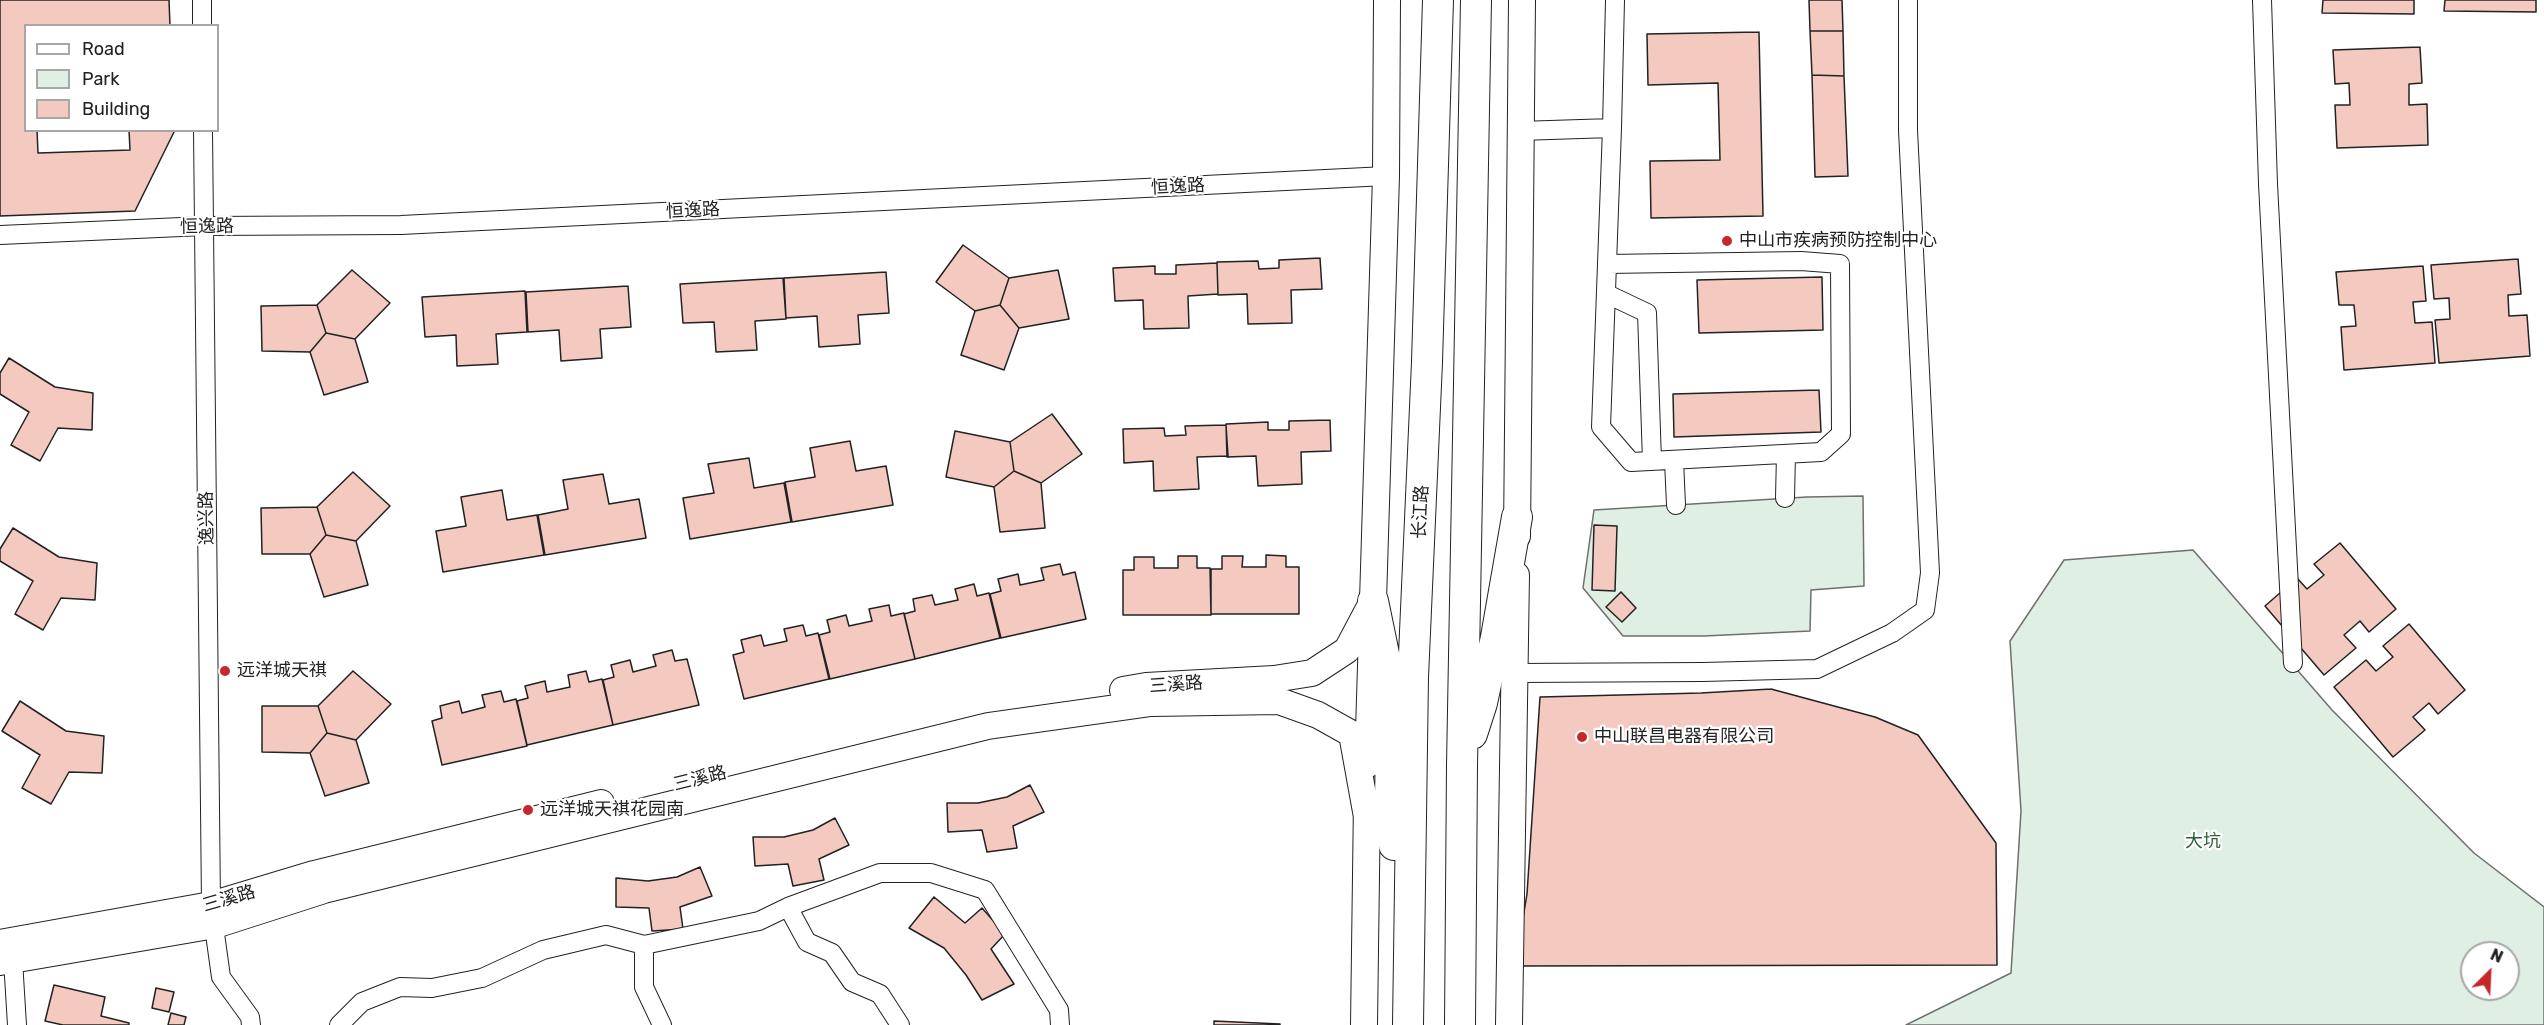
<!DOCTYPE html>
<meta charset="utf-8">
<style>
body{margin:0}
#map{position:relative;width:2544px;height:1025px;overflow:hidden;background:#fff;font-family:Rubik,sans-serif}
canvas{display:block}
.legend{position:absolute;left:24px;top:24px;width:195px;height:108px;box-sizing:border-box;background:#fff;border:2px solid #a7a7a7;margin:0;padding:8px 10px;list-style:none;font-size:18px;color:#222}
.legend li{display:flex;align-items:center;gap:12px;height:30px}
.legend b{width:30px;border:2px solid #a7a7a7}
.north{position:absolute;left:2460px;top:941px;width:60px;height:60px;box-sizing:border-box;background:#fff;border:2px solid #a7a7a7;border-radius:50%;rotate:24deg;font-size:16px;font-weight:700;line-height:24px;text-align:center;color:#222}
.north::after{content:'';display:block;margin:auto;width:21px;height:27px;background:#c62828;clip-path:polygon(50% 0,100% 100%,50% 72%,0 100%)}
</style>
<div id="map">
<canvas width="2544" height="1025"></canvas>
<ul class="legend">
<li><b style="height:8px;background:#fff"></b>Road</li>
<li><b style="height:16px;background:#e0efe3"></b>Park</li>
<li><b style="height:16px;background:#f3c9c0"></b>Building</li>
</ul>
<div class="north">N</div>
</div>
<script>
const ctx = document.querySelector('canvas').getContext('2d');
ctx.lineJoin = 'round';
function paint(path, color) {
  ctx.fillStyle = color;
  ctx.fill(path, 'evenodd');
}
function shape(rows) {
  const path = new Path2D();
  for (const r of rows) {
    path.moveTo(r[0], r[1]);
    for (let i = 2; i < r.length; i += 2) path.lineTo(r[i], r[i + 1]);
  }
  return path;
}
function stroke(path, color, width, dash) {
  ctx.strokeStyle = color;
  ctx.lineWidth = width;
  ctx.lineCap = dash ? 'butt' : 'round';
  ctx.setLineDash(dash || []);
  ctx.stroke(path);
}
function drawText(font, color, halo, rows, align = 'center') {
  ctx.font = font + ' Rubik,"Noto Sans SC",sans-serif';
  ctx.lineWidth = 4.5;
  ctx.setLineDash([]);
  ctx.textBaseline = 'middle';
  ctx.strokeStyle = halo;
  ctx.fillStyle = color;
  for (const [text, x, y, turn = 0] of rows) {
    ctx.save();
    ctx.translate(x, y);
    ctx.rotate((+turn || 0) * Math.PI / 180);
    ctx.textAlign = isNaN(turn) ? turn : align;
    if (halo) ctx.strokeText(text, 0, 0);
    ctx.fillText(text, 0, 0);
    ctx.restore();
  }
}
const green = shape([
 [1863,496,1864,586,1811,590,1810,631,1704,636,1623,636,1583,588,1594,510,1807,497,1863,496],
 [2193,550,2332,710,2474,853,2544,907,2544,1025,1906,1025,2011,973,2021,811,2010,641,2064,560,2193,550],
 [2472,953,2508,953,2508,989,2472,989,2472,953]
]);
const building = shape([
 [0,0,169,0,170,26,26,26,26,130,175,130,135,211,0,216,0,0],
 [1809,0,1842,0,1843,31,1810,31,1809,0],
 [2323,0,2414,0,2414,14,2322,13,2323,0],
 [2445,0,2536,0,2536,12,2444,11,2445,0],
 [1810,31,1843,31,1844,76,1812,75,1810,31],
 [1759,32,1763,216,1651,218,1650,161,1720,160,1718,83,1648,85,1647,34,1759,32],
 [2420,47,2422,83,2409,84,2409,105,2427,104,2428,145,2337,148,2335,105,2350,105,2349,83,2335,84,2333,50,2420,47],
 [1812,75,1844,76,1848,176,1815,177,1812,75],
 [37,130,129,130,130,150,38,153,37,130],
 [963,245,1009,278,1000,305,975,311,936,282,963,245],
 [1320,258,1322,289,1291,290,1292,323,1248,324,1247,294,1218,295,1217,262,1258,261,1259,269,1279,268,1279,260,1320,258],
 [2518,259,2521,294,2508,295,2509,316,2527,315,2530,356,2439,363,2435,320,2450,319,2449,298,2434,299,2431,265,2518,259],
 [1217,263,1218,294,1188,296,1189,328,1144,329,1143,300,1115,301,1113,268,1155,266,1155,274,1176,274,1176,265,1217,263],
 [2423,266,2426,301,2413,302,2415,323,2432,322,2435,363,2344,370,2341,327,2356,326,2354,305,2339,305,2336,272,2423,266],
 [352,270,390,303,355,339,326,333,317,305,352,270],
 [1058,270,1069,319,1019,328,1000,305,1009,278,1058,270],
 [886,272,889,313,858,315,860,344,819,347,817,316,786,318,784,278,886,272],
 [1822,277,1823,330,1699,333,1697,280,1822,277],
 [783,278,786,319,755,321,757,350,716,352,714,322,683,323,680,284,783,278],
 [628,286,631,327,600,329,602,358,561,361,559,330,528,332,526,292,628,286],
 [525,291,527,332,496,334,498,364,457,366,456,335,425,337,422,297,525,291],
 [317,305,326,333,310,352,262,351,261,306,317,305],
 [1000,305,1019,328,1004,370,961,355,975,311,1000,305],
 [326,333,355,339,368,382,324,395,310,352,326,333],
 [9,358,55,387,93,393,92,430,58,428,40,461,11,445,29,412,0,394,0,373,9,358],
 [1819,390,1821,432,1674,437,1673,394,1819,390],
 [1052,414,1082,454,1041,483,1014,471,1010,442,1052,414],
 [1330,420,1331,451,1301,452,1302,484,1258,486,1256,456,1227,457,1226,424,1268,422,1268,430,1289,430,1289,421,1330,420],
 [1226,425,1228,456,1197,457,1199,489,1154,491,1153,461,1124,463,1123,429,1164,428,1165,436,1186,435,1185,426,1226,425],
 [955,431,1010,442,1014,471,994,487,946,477,955,431],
 [850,441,856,471,886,466,893,505,792,522,785,482,815,477,810,448,850,441],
 [749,458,754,488,784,483,791,522,690,539,683,498,714,493,708,464,749,458],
 [1014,471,1041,483,1045,528,1000,532,994,487,1014,471],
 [353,472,390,506,356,541,326,535,317,507,353,472],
 [603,474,609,504,639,499,646,538,545,555,538,515,568,509,563,480,603,474],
 [502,490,507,520,537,515,544,555,443,572,436,531,466,526,461,497,502,490],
 [317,507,326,535,310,554,262,554,261,508,317,507],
 [1594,525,1617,526,1615,591,1592,590,1594,525],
 [13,528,59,557,97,563,95,600,61,598,43,630,15,614,33,581,0,561,0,549,13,528],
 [326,535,356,541,368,585,324,597,310,554,326,535],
 [2340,543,2396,609,2369,632,2360,621,2344,635,2356,648,2324,675,2265,606,2297,578,2307,589,2324,575,2314,564,2340,543],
 [1266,555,1286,556,1286,567,1299,567,1299,614,1211,614,1211,569,1222,569,1222,556,1243,556,1242,567,1266,567,1266,555],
 [1178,556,1197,556,1197,568,1210,568,1211,615,1123,615,1123,570,1134,570,1134,557,1154,557,1154,568,1178,568,1178,556],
 [1060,564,1063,575,1075,572,1086,619,1001,638,990,594,1001,591,998,579,1018,574,1020,585,1044,580,1041,568,1060,564],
 [974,584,977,596,989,593,1000,638,915,659,904,614,915,611,913,599,932,595,935,605,958,600,955,589,974,584],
 [1621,592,1636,608,1622,622,1606,607,1621,592],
 [889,605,891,616,904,613,915,659,830,679,819,635,830,632,827,620,846,615,849,626,872,621,869,609,889,605],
 [2409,624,2465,690,2438,714,2429,703,2413,717,2425,730,2393,757,2334,687,2366,660,2376,671,2393,657,2383,646,2409,624],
 [803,625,806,636,818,633,829,679,744,699,733,655,744,652,741,640,761,635,764,646,787,641,784,629,803,625],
 [672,650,675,661,687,659,699,705,613,725,603,680,614,677,611,665,630,660,633,672,656,666,653,655,672,650],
 [353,671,391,704,356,740,327,733,318,706,353,671],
 [586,671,589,682,602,679,613,725,527,745,517,701,528,698,525,686,545,681,547,692,570,687,568,675,586,671],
 [1771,689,1875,717,1918,735,1996,843,1997,965,1515,966,1527,894,1540,697,1701,693,1771,689],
 [501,691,504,702,516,699,527,746,442,765,432,721,442,718,440,706,459,701,462,713,485,707,482,695,501,691],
 [20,701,66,731,104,736,102,773,69,772,51,804,22,788,40,755,2,731,20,701],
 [262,706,318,706,327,733,310,753,262,752,262,706],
 [327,733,356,740,369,783,325,796,310,753,327,733],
 [1030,785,1044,812,1013,826,1017,848,987,852,982,830,948,832,947,803,978,803,1007,797,1030,785],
 [835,818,849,845,819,859,824,880,793,886,788,864,755,866,753,837,784,837,813,830,835,818],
 [700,867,712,896,680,907,683,929,652,931,649,908,616,907,616,878,648,881,677,877,700,867],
 [934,897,965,923,982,908,1005,934,991,949,1014,984,982,1000,966,975,944,948,909,928,934,897],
 [54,985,105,997,101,1016,129,1023,129,1025,63,1025,45,1021,54,985],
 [156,988,174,992,169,1012,152,1008,156,988],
 [171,1013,186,1017,184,1025,168,1025,171,1013],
 [1214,1021,1280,1024,1280,1025,1214,1025,1214,1021]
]);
const minor = shape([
 [202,0,202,26],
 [2262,0,2268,184,2293,663],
 [203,130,211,905,221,977,250,1017,251,1025],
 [1519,131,1612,128,1615,0],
 [0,235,204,226,401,225,1386,176],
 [1608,264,1801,261,1840,264,1841,434,1821,452,1631,462,1601,427,1612,128],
 [1607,294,1647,313,1652,461],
 [1674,460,1676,505],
 [1785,498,1786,454],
 [1516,673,1703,672,1817,669,1892,633,1925,610,1930,573,1908,130,1908,0],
 [788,907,807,942,832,953,852,982,880,994,900,1025],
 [644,945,644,987,662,1025],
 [14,948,13,960,17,1025],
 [339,1025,362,1002,400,987,432,988,482,978,543,950,606,935,644,945,759,921,788,907,880,873,931,873,985,890,1059,1010,1060,1025]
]);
const secondary = shape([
 [1517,536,1522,0],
 [1123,690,1146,686,1274,679,1312,673,1347,650,1373,601],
 [1368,764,1386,176,1387,0],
 [0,943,211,905,314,874,601,803],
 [0,962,215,925,324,890,988,726,1151,703,1279,701,1318,715,1352,734,1367,817],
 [1364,1025,1367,800],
 [1509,1025,1516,575]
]);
const trunk = shape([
 [1373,601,1385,659,1391,743,1390,801,1394,845],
 [1472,734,1482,703,1496,637,1517,517],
 [1408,1025,1413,677,1427,362,1438,0],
 [1460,1025,1462,765,1476,0]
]);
const markers = [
 [1727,241,6,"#c62828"],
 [225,671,6,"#c62828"],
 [1582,737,6,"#c62828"],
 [528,810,6,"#c62828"]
];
const streetNames = [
 ["恒逸路",1178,187,-3],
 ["恒逸路",693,211,-3],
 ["恒逸路",207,227,-1],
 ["长江路",1421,512,-87],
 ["逸兴路",207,518,-91],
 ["三溪路",1176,685,-4],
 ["三溪路",700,779,-14],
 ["三溪路",229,899,-16]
];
const poiNames = [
 ["中山市疾病预防控制中心",1739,241],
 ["远洋城天祺",237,671],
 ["中山联昌电器有限公司",1594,737],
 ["远洋城天祺花园南",540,810]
];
const parkNames = [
 ["大坑",2203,842]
];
paint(green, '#e0efe3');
stroke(green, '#6f6f6f', 1.5);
paint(building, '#f3c9c0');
stroke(building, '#222', 1.5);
stroke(minor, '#222', 20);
stroke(secondary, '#222', 28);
stroke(trunk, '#222', 32);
stroke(minor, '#fff', 18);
stroke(secondary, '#fff', 26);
stroke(trunk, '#fff', 30);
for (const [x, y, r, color] of markers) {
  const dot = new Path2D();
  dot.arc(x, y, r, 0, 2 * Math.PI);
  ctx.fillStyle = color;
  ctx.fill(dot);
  stroke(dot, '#fff', 2);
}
drawText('18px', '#222', '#fff', streetNames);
drawText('18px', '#222', '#fff', poiNames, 'left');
drawText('18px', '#2f5e38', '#fff', parkNames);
</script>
